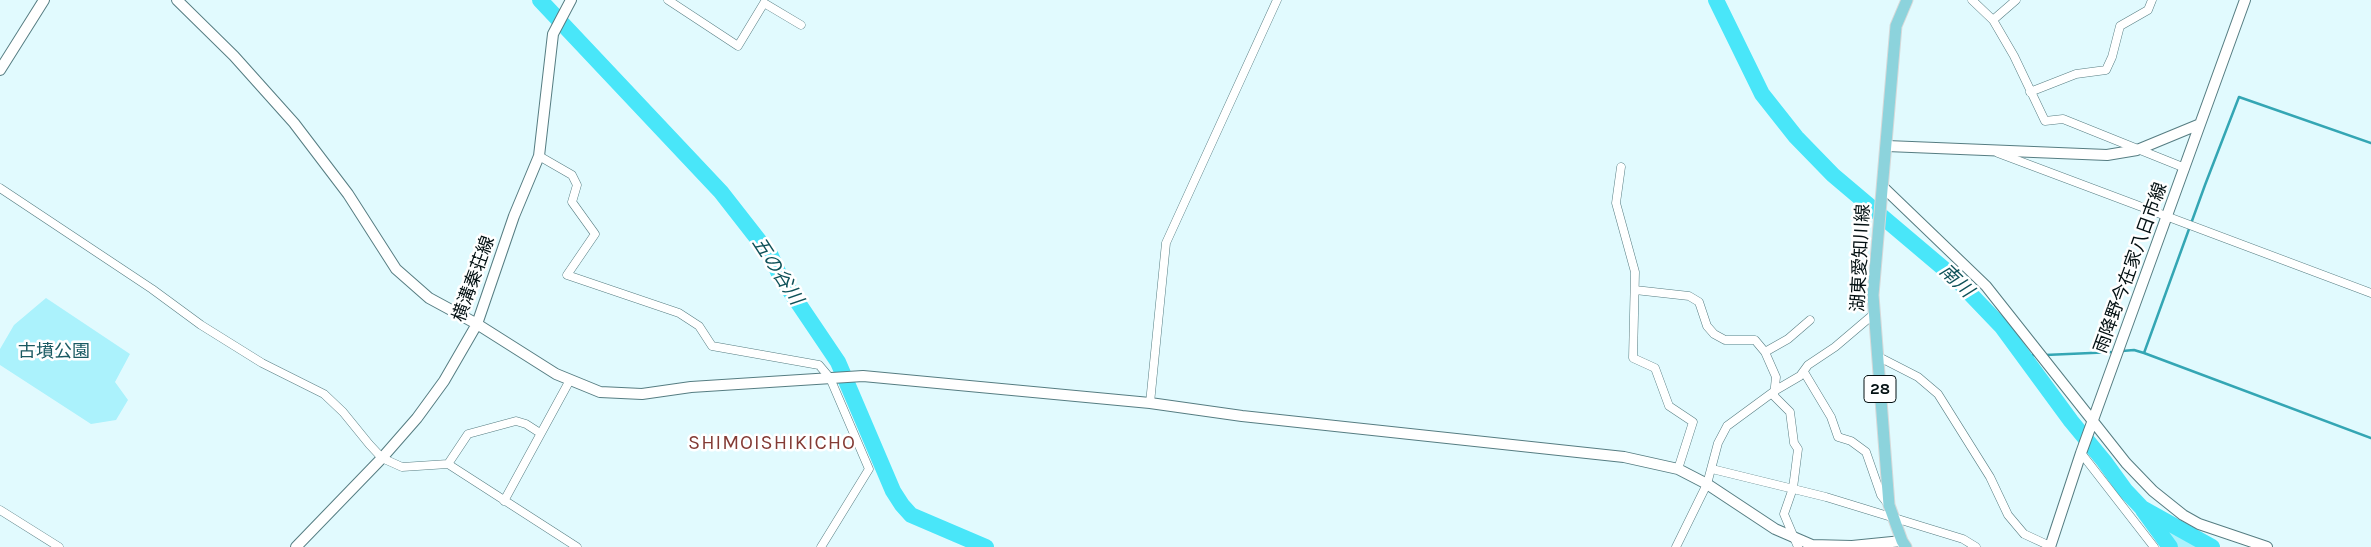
<!DOCTYPE html>
<meta charset="utf-8">
<style>
body{margin:0}
canvas{display:block;background:#e1fafe}
</style>
<canvas width="2371" height="547"></canvas>
<script>
const ctx = document.querySelector('canvas').getContext('2d');
ctx.lineJoin = 'round';
function paint(path, color) {
  ctx.fillStyle = color;
  ctx.fill(path, 'evenodd');
}
function shape(rows) {
  const path = new Path2D();
  for (const r of rows) {
    path.moveTo(r[0], r[1]);
    for (let i = 2; i < r.length; i += 2) path.lineTo(r[i], r[i + 1]);
  }
  return path;
}
function stroke(path, color, width, dash) {
  ctx.strokeStyle = color;
  ctx.lineWidth = width;
  ctx.lineCap = dash ? 'butt' : 'round';
  ctx.setLineDash(dash || []);
  ctx.stroke(path);
}
function drawText(font, color, halo, rows, align = 'center') {
  ctx.font = font + ' Karla,"Noto Sans JP",sans-serif';
  ctx.lineWidth = 5;
  ctx.setLineDash([]);
  ctx.textBaseline = 'middle';
  ctx.strokeStyle = halo;
  ctx.fillStyle = color;
  for (const [text, x, y, turn = 0] of rows) {
    ctx.save();
    ctx.translate(x, y);
    ctx.rotate((+turn || 0) * Math.PI / 180);
    ctx.textAlign = isNaN(turn) ? turn : align;
    if (halo) ctx.strokeText(text, 0, 0);
    ctx.fillText(text, 0, 0);
    ctx.restore();
  }
}
const green = shape([
 [46,298,130,354,115,382,128,400,116,420,91,424,0,365,0,349,14,325],
 [2152,518,2168,527,2207,547,2175,547]
]);
const stream = shape([
 [2122,351,2134,350,2144,353,2371,438],
 [2144,353,2205,185,2239,97,2371,143],
 [2045,355,2114,352],
 [2021,356,2037,355]
]);
const river = shape([
 [540,0,721,192,771,256,780,276,838,362,893,491,902,505,911,515,986,547],
 [1716,0,1762,94,1796,137,1833,175,1956,279,2002,327,2071,421,2104,461,2125,490,2142,508,2212,547],
 [2143,510,2170,547]
]);
const street = shape([
 [668,0,738,46,764,3,801,25],
 [1972,0,1993,20,2014,56,2045,121,2063,119,2185,168],
 [1993,20,2016,0],
 [2030,92,2076,74,2106,70,2112,57,2120,26,2148,10,2152,0],
 [1998,153,2371,293],
 [539,156,572,175,577,185,572,202,595,234,567,275,679,313,699,326,712,346,819,365,830,378,869,469,821,547],
 [1621,167,1616,203,1635,272,1633,358,1655,368,1669,406,1693,422,1678,469],
 [0,188,152,289,201,325,262,363,324,394,343,412,369,444,382,458,402,467,448,464,577,547],
 [1635,290,1689,296,1699,302,1707,326,1714,334,1725,340,1755,340,1765,352,1776,377,1774,396,1790,412,1794,443,1798,449,1793,488,1784,514,1798,547],
 [1765,352,1788,339,1810,320],
 [1877,356,1918,377,1938,394,1990,477,2008,515,2024,534,2050,546],
 [1804,372,1831,417,1838,437,1851,441,1866,452,1881,495,1888,504],
 [1150,403,1166,243,1277,0],
 [2081,453,2154,547],
 [448,464,468,434,516,421,526,424,540,433],
 [1712,469,1826,497,1963,539,1976,547],
 [504,501,570,380],
 [0,510,59,547],
 [1676,547,1707,484,1718,443,1727,426,1776,390,1800,376,1808,365,1835,347,1875,313]
]);
const secondary = shape([
 [177,0,234,56,294,123,348,194,396,269,429,298,477,324,556,374,600,392,642,394,691,387,863,376,1150,403,1242,416,1624,457,1678,469,1707,484,1775,529,1812,545,1852,546,1902,541],
 [0,70,44,0],
 [1887,146,2107,155,2137,150,2200,124],
 [1883,187,1986,286,2126,463,2153,491,2183,515,2199,524,2267,547],
 [296,547,382,458,417,418,444,381,477,324,514,216,539,156,553,34,571,0],
 [2050,547,2081,453,2245,0]
]);
const primary = shape([
 [1906,547,1902,541,1889,505,1873,295,1896,26,1907,0]
]);
const shields = [
 [1880,389,32]
];
const shieldNames = [
 ["28",1880,389]
];
const streetNames = [
 ["湖東愛知川線",1861,258,-87],
 ["雨降野今在家八日市線",2131,268,-70],
 ["横溝秦荘線",474,279,-70]
];
const parkNames = [
 ["古墳公園",54,352]
];
const waterNames = [
 ["五の谷川",777,271,57],
 ["南川",1956,281,44]
];
const quarterNames = [
 ["SHIMOISHIKICHO",772,443]
];
paint(green, '#abf2fc');
stroke(stream, '#34a6b4', 2.5);
stroke(river, '#49e6f9', 16);
stroke(street, '#567d82', 9);
stroke(secondary, '#567d82', 12);
stroke(primary, '#d7d9d9', 13);
stroke(street, '#fff', 8);
stroke(secondary, '#fff', 10);
stroke(primary, '#8cd3dc', 11);
for (const [x, y, w] of shields) {
  const box = new Path2D();
  box.roundRect(x - w / 2, y - 13.5, w, 27, 4);
  ctx.fillStyle = '#fff';
  ctx.fill(box);
  stroke(box, '#031012', 1);
}
drawText('bold 16px', '#031012', null, shieldNames);
drawText('18px', '#031012', '#fff', streetNames);
drawText('18px', '#1a5a62', '#fff', parkNames);
drawText('italic 19px', '#0f5259', '#fff', waterNames);
ctx.letterSpacing = '1px';
drawText('20px', '#833b35', '#fff', quarterNames);
ctx.letterSpacing = '0px';
</script>
